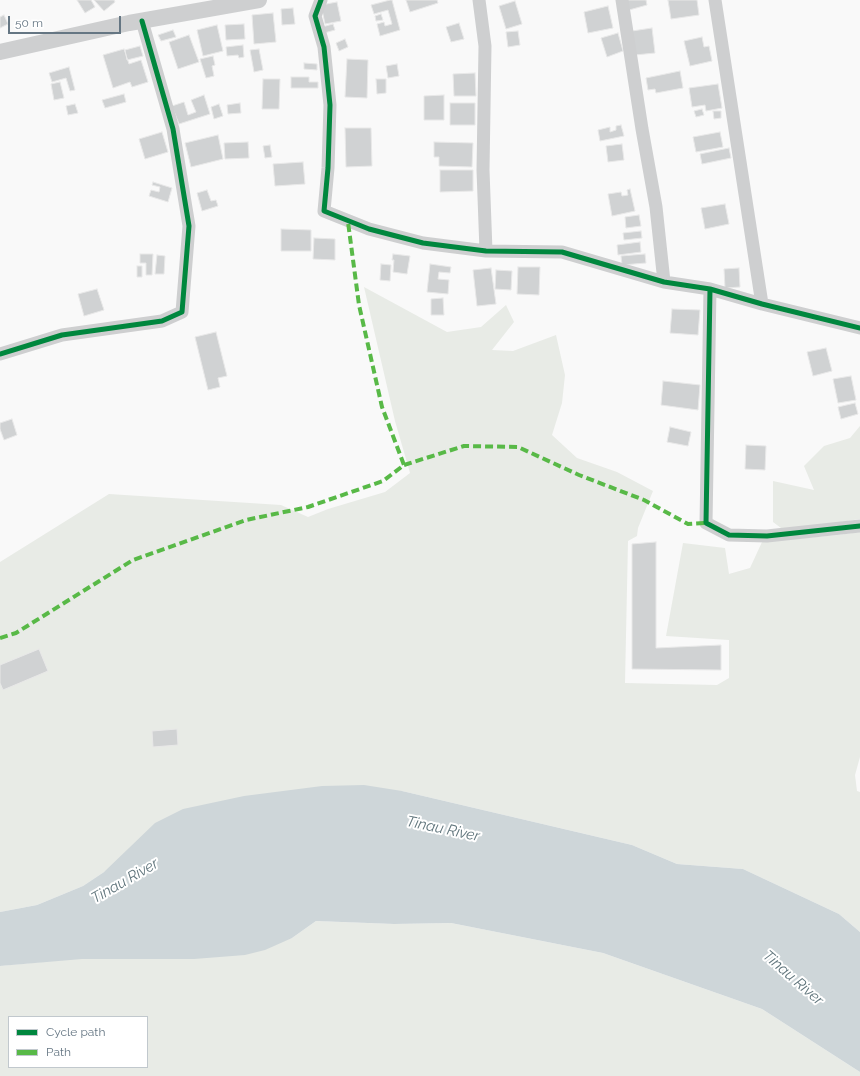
<!DOCTYPE html>
<style>
body{margin:0}
#map{position:relative;width:860px;height:1076px;overflow:hidden;background:#f9f9f9;font-family:Raleway,sans-serif}
canvas{display:block}
.legend{position:absolute;left:8px;top:1016px;width:140px;height:52px;box-sizing:border-box;background:#fff;border:1px solid #c1c8cd;margin:0;padding:5px 7px;list-style:none;font-size:12px;color:#657683}
.legend li{display:flex;align-items:center;gap:8px;height:20px}
.legend b{width:20px;border:1px solid #c1c8cd}
.scale{position:absolute;left:8px;top:16px;width:113px;height:18px;box-sizing:border-box;border:2px solid #657683;border-top:0;padding-left:5px;font-size:12px;line-height:14px;white-space:nowrap;color:#657683;-webkit-text-stroke:3px #fff;paint-order:stroke}
</style>
<div id="map">
<canvas width="860" height="1076"></canvas>
<ul class="legend">
<li><b style="height:5px;background:#00873e"></b>Cycle path</li>
<li><b style="height:5px;background:#58b947"></b>Path</li>
</ul>
<div class="scale">50 m</div>
</div>
<script>
const ctx = document.querySelector('canvas').getContext('2d');
ctx.lineJoin = 'round';
function paint(path, color) {
  ctx.fillStyle = color;
  ctx.fill(path, 'evenodd');
}
function shape(rows) {
  const path = new Path2D();
  for (const r of rows) {
    path.moveTo(r[0], r[1]);
    for (let i = 2; i < r.length; i += 2) path.lineTo(r[i], r[i + 1]);
  }
  return path;
}
function stroke(path, color, width, dash) {
  ctx.strokeStyle = color;
  ctx.lineWidth = width;
  ctx.lineCap = dash ? 'butt' : 'round';
  ctx.setLineDash(dash || []);
  ctx.stroke(path);
}
function drawText(font, color, halo, rows, align = 'center') {
  ctx.font = font + ' Raleway,sans-serif';
  ctx.lineWidth = 4;
  ctx.setLineDash([]);
  ctx.textBaseline = 'middle';
  ctx.strokeStyle = halo;
  ctx.fillStyle = color;
  for (const [text, x, y, turn = 0] of rows) {
    ctx.save();
    ctx.translate(x, y);
    ctx.rotate((+turn || 0) * Math.PI / 180);
    ctx.textAlign = isNaN(turn) ? turn : align;
    if (halo) ctx.strokeText(text, 0, 0);
    ctx.fillText(text, 0, 0);
    ctx.restore();
  }
}
const green = shape([
 [364,287,447,332,481,327,506,305,514,322,492,350,513,351,556,335,565,375,562,403,552,435,577,458,617,472,653,491,638,528,637,536,628,541,625,683,717,685,729,678,729,640,666,636,683,543,725,548,729,574,750,568,762,542,837,535,860,532,860,757,855,775,857,791,860,792,860,932,839,914,743,869,677,864,632,845,402,791,104,872,83,886,37,905,0,912,0,562,109,494,281,505,308,517,328,509,385,492,410,473,395,421],
 [860,426,860,519,785,531,773,522,773,481,814,490,804,466,824,446,850,438],
 [316,921,394,924,451,923,603,953,762,1009,860,1072,860,1076,0,1076,0,966,292,938],
 [9,1017,147,1017,147,1067,9,1067]
]);
const water = shape([
 [364,785,402,791,632,845,677,864,743,869,839,914,860,932,860,1072,762,1009,603,953,451,923,394,924,316,921,292,938,265,950,245,955,194,959,82,959,0,966,0,912,37,905,83,886,104,872,155,823,183,809,244,796,322,786]
]);
const building = shape([
 [77,0,91,0,95,7,85,13,77,0],
 [94,0,114,0,115,2,104,11,94,0],
 [390,0,392,0,400,30,380,36,377,24,384,22,385,26,392,24,388,10,374,14,371,5,390,0],
 [406,0,437,0,438,3,410,12,406,0],
 [627,0,646,0,647,5,629,10,627,0],
 [668,0,697,0,699,15,671,19,668,0],
 [515,1,522,24,506,29,499,6,515,1],
 [337,2,341,21,325,24,321,5,337,2],
 [608,6,613,28,588,33,584,12,608,6],
 [293,8,295,24,282,25,281,9,293,8],
 [273,13,276,42,254,44,252,15,273,13],
 [381,14,383,20,376,21,375,16,381,14],
 [4,15,8,24,0,28,0,17,4,15],
 [459,23,464,39,451,42,446,27,459,23],
 [244,24,245,39,226,40,225,25,244,24],
 [333,24,335,30,324,33,322,27,333,24],
 [217,25,223,51,203,56,197,30,217,25],
 [652,28,655,53,635,55,632,31,652,28],
 [173,30,176,37,161,41,158,35,173,30],
 [518,31,520,45,508,47,506,32,518,31],
 [618,33,623,51,607,57,601,38,618,33],
 [189,35,199,62,178,69,169,42,189,35],
 [702,37,704,47,709,46,712,61,690,66,684,41,702,37],
 [345,39,348,47,339,51,336,43,345,39],
 [243,45,244,57,239,58,238,55,227,56,226,47,243,45],
 [140,46,143,56,127,60,125,50,140,46],
 [124,49,129,64,141,60,148,82,132,87,130,82,113,88,103,55,124,49],
 [259,49,263,70,254,72,250,50,259,49],
 [213,56,215,65,212,66,214,76,206,78,200,59,213,56],
 [347,59,368,60,367,98,345,97,347,59],
 [304,63,317,64,317,70,304,69,304,63],
 [397,64,399,76,388,78,386,66,397,64],
 [69,67,75,90,70,91,66,78,52,82,49,73,69,67],
 [680,71,683,88,656,93,655,89,648,90,646,78,680,71],
 [475,73,476,96,454,96,453,74,475,73],
 [291,77,309,77,309,82,318,82,318,88,291,88,291,77],
 [263,79,280,79,279,109,262,109,263,79],
 [376,79,386,79,386,93,377,94,376,79],
 [60,82,64,98,54,100,51,84,60,82],
 [718,84,722,108,706,111,705,105,692,107,689,88,718,84],
 [124,94,126,102,105,108,102,100,124,94],
 [204,95,210,114,179,124,172,106,184,102,188,115,196,112,191,100,204,95],
 [444,95,444,120,424,120,424,96,444,95],
 [240,103,241,113,228,114,227,105,240,103],
 [450,103,475,103,475,125,450,125,450,103],
 [75,104,78,113,68,115,66,106,75,104],
 [219,104,223,116,214,119,211,107,219,104],
 [702,109,704,115,696,117,694,111,702,109],
 [713,111,721,111,721,118,714,119,713,111],
 [621,125,624,136,600,141,598,130,610,127,610,132,616,130,616,126,621,125],
 [345,128,371,128,372,166,346,167,345,128],
 [162,132,168,152,145,159,139,139,162,132],
 [720,132,723,147,696,152,693,137,720,132],
 [218,135,223,159,191,167,185,143,218,135],
 [248,142,249,158,225,159,224,143,248,142],
 [434,142,473,143,472,167,439,166,439,157,434,157,434,142],
 [622,144,624,160,608,162,606,146,622,144],
 [270,145,272,157,265,158,263,146,270,145],
 [729,148,731,158,702,164,700,154,729,148],
 [303,162,305,184,275,186,273,164,303,162],
 [440,170,473,170,473,191,440,192,440,170],
 [153,182,172,188,168,202,149,196,151,190,159,192,160,187,152,185,153,182],
 [630,189,635,211,612,216,608,194,621,192,622,196,628,195,627,190,630,189],
 [207,190,211,201,216,200,218,206,202,211,197,193,207,190],
 [725,204,729,224,705,229,701,208,725,204],
 [639,215,641,226,626,228,625,217,639,215],
 [281,229,311,230,311,251,281,251,281,229],
 [641,231,642,238,624,240,623,233,641,231],
 [314,238,335,239,335,260,313,259,314,238],
 [640,242,641,252,618,255,617,245,640,242],
 [140,254,153,254,152,275,146,275,146,263,140,263,140,254],
 [393,254,410,256,407,274,393,272,394,260,392,260,393,254],
 [645,254,646,263,622,265,621,256,645,254],
 [157,255,165,256,164,274,155,274,157,255],
 [381,264,391,265,390,281,380,280,381,264],
 [430,264,451,267,450,273,439,272,438,279,449,280,448,294,427,292,430,264],
 [137,266,142,266,142,277,137,277,137,266],
 [518,267,540,267,539,295,517,294,518,267],
 [491,268,496,304,477,306,473,270,491,268],
 [739,268,740,287,725,288,724,269,739,268],
 [496,270,512,271,511,290,495,289,496,270],
 [97,289,104,310,84,316,78,294,97,289],
 [443,298,444,315,431,315,431,299,443,298],
 [672,309,700,310,698,335,670,333,672,309],
 [216,332,227,376,218,378,220,387,208,390,195,337,216,332],
 [826,348,832,371,813,376,807,352,826,348],
 [851,376,856,400,838,403,833,379,851,376],
 [663,381,700,385,698,410,661,405,663,381],
 [855,403,858,414,841,419,838,407,855,403],
 [12,419,17,435,4,440,0,429,0,423,12,419],
 [670,427,691,432,688,446,667,442,670,427],
 [746,445,766,446,765,470,745,469,746,445],
 [656,542,656,648,721,645,721,670,632,669,632,544,656,542],
 [39,649,48,671,3,690,0,683,0,665,39,649],
 [177,729,178,745,153,747,152,731,177,729]
]);
const minor = shape([
 [321,0,315,16,324,47,330,105,328,168,324,211,369,229,423,243,486,251,562,252,664,282,710,289,762,304,860,328],
 [479,0,485,46,483,170,486,251],
 [622,0,642,129,656,207,664,282],
 [715,0,762,304],
 [710,289,706,523,729,535,767,536,860,526],
 [0,354,62,335,162,321,182,312,189,226,173,129,142,21]
]);
const tertiary = shape([
 [0,52,129,23,259,0]
]);
const quiet = shape([
 [404,465,464,446,518,447,579,475,644,500,688,524,706,523],
 [0,638,16,633,133,560,246,520,308,507,383,481,404,465,382,407,359,305,348,222]
]);
const cycleway = shape([
 [321,0,315,16,324,47,330,105,328,168,324,211,369,229,423,243,486,251,562,252,664,282,710,289,762,304,860,328],
 [710,289,706,523,729,535,767,536,860,526],
 [0,354,62,335,162,321,182,312,189,226,173,129,142,21]
]);
const waterNames = [
 ["Tinau River",443,829,12],
 ["Tinau River",125,881,-30],
 ["Tinau River",793,978,41]
];
paint(green, '#e8ebe6');
paint(water, '#ced6d9');
paint(building, '#d0d2d3');
stroke(building, '#e8e8e8', 1);
stroke(minor, '#cecfd0', 13);
stroke(tertiary, '#cecfd0', 16);
stroke(quiet, '#58b947', 4, [8, 4]);
stroke(cycleway, '#00873e', 5);
drawText('italic 15px', '#60757c', '#fff', waterNames);
</script>
